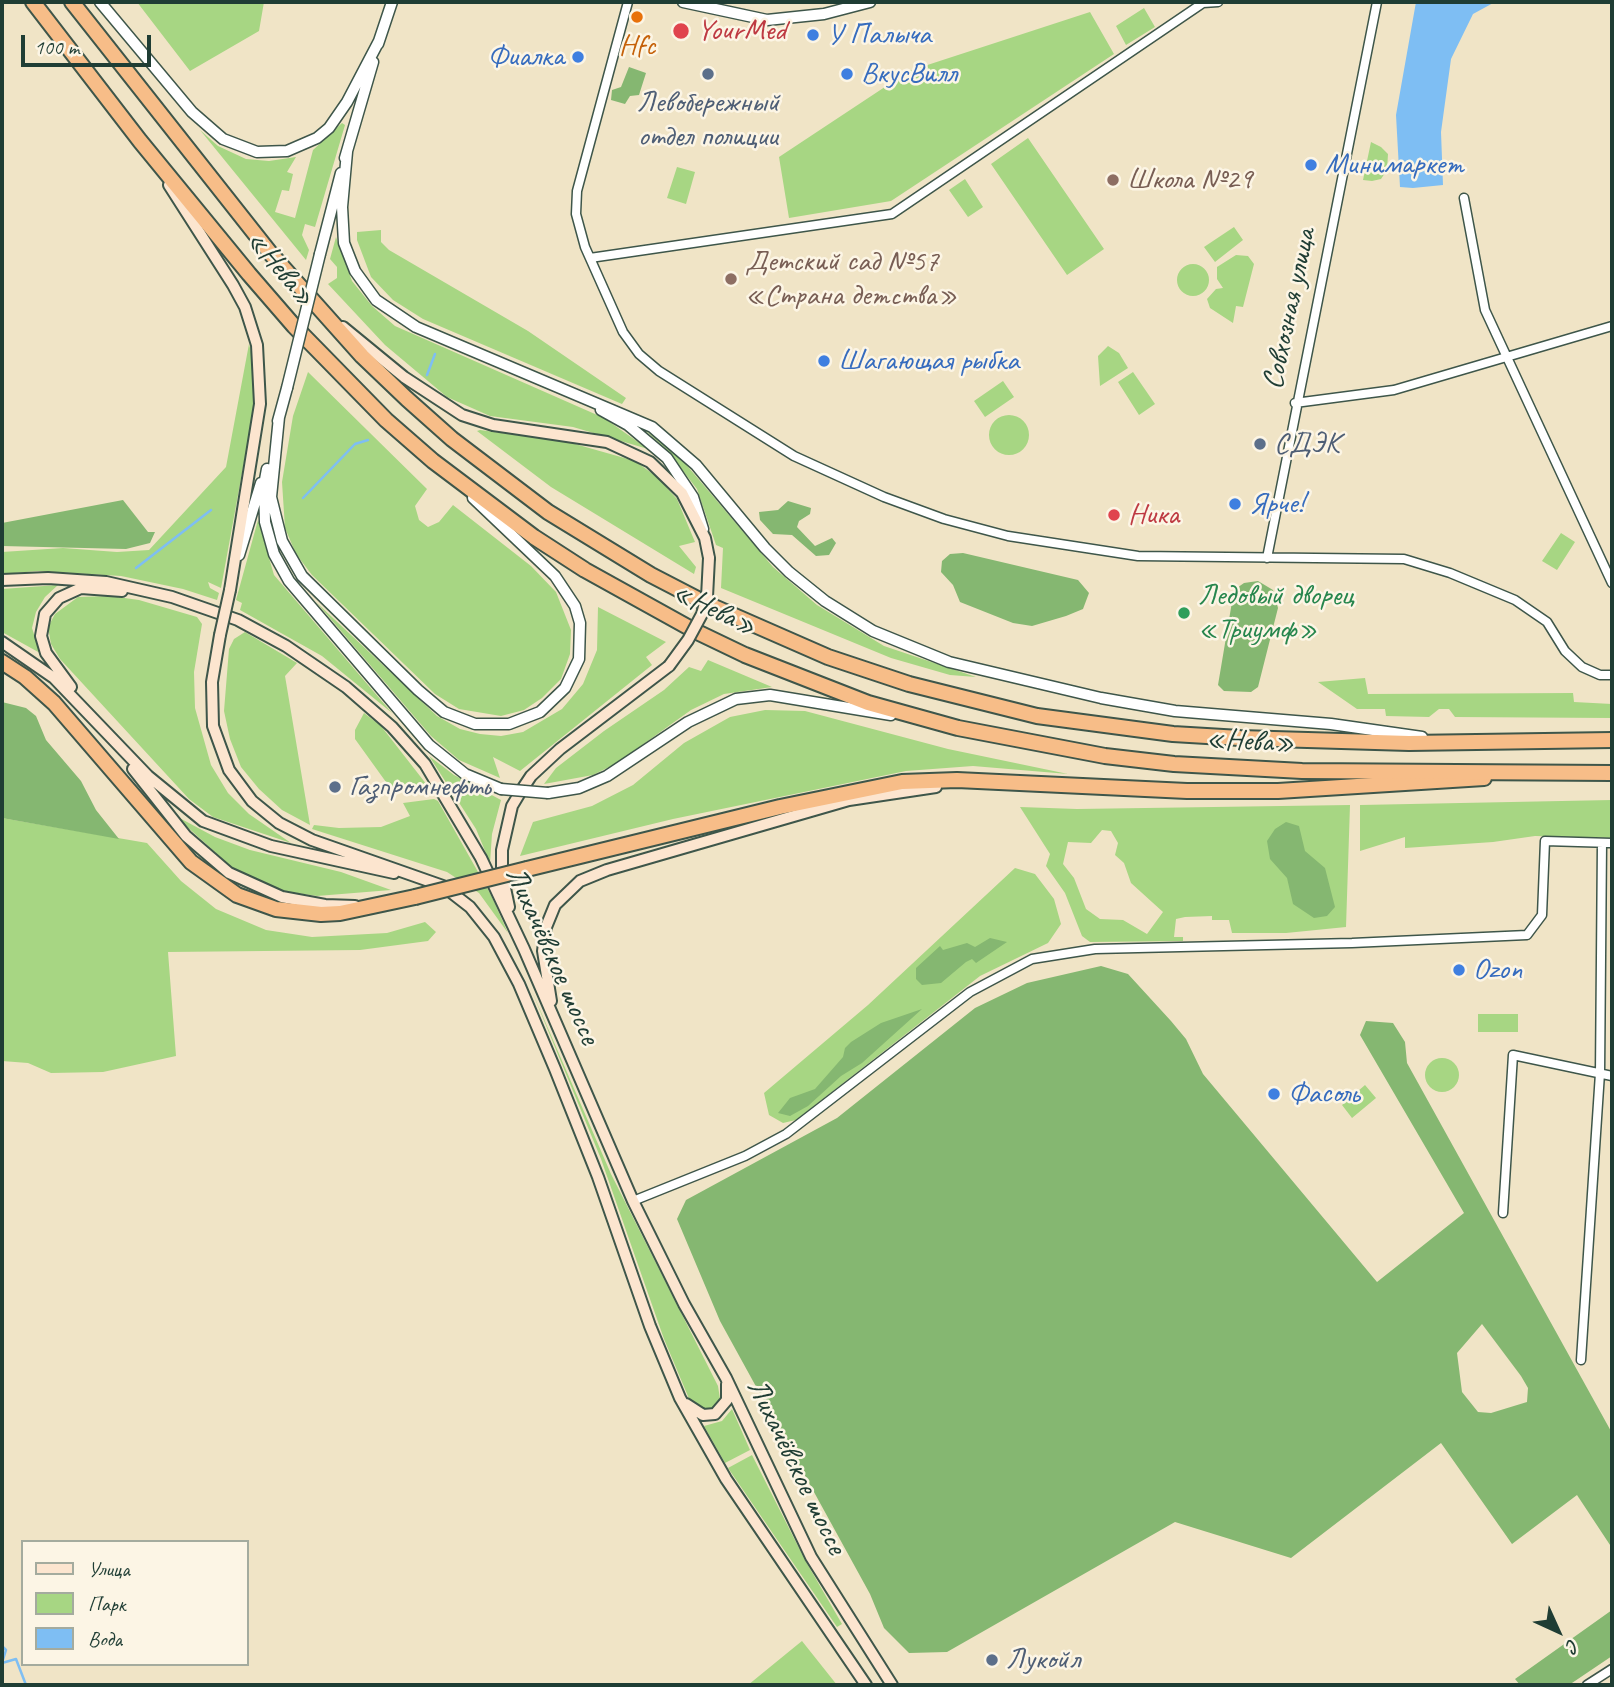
<!DOCTYPE html>
<meta charset="utf-8">
<style>
body{margin:0}
#map{position:relative;width:1614px;height:1687px;overflow:hidden;background:#f0e4c6;font-family:Caveat,sans-serif}
canvas{display:block}
.frame{position:absolute;inset:0;border:4px solid #1f3d34;pointer-events:none}
.legend{position:absolute;left:21px;top:1540px;width:228px;height:126px;box-sizing:border-box;background:#fcf5e5;border:2px solid #a4ab9e;margin:0;padding:9px 12px;list-style:none;font-size:21px;color:#1f3d34}
.legend li{display:flex;align-items:center;gap:14px;height:35px}
.legend b{width:35px;border:2px solid #a4ab9e}
.north{position:absolute;left:1523px;top:1596px;width:70px;height:70px;-webkit-text-stroke:5px #fcf5e5;paint-order:stroke;rotate:135deg;font-size:19px;font-weight:700;line-height:28px;text-align:center;color:#1f3d34}
.north::after{content:'';display:block;margin:auto;width:24px;height:32px;background:#1f3d34;clip-path:polygon(50% 0,100% 100%,50% 72%,0 100%)}
.scale{position:absolute;left:21px;top:35px;width:130px;height:32px;box-sizing:border-box;border:4px solid #1f3d34;border-top:0;padding-left:9px;font-size:21px;line-height:24px;white-space:nowrap;color:#1f3d34;-webkit-text-stroke:5px #fcf5e5;paint-order:stroke}
</style>
<div id="map">
<canvas width="1614" height="1687"></canvas>
<div class="frame"></div>
<ul class="legend">
<li><b style="height:9px;background:#fce5cf"></b>Улица</li>
<li><b style="height:19px;background:#a7d683"></b>Парк</li>
<li><b style="height:19px;background:#7ebef3"></b>Вода</li>
</ul>
<div class="north">С</div>
<div class="scale">100 m</div>
</div>
<script>
const ctx = document.querySelector('canvas').getContext('2d');
ctx.lineJoin = 'round';
function paint(path, color) {
  ctx.fillStyle = color;
  ctx.fill(path, 'evenodd');
}
function shape(rows) {
  const path = new Path2D();
  for (const r of rows) {
    if (r.length === 3) {
      path.moveTo(r[0] + r[2], r[1]);
      path.arc(r[0], r[1], r[2], 0, 2 * Math.PI);
      continue;
    }
    path.moveTo(r[0], r[1]);
    for (let i = 2; i < r.length; i += 2) path.lineTo(r[i], r[i + 1]);
  }
  return path;
}
function stroke(path, color, width, dash) {
  ctx.strokeStyle = color;
  ctx.lineWidth = width;
  ctx.lineCap = dash ? 'butt' : 'round';
  ctx.setLineDash(dash || []);
  ctx.stroke(path);
}
function drawText(font, color, halo, rows, align = 'center') {
  ctx.font = font + ' Caveat,sans-serif';
  ctx.lineWidth = 5;
  ctx.setLineDash([]);
  ctx.textBaseline = 'middle';
  ctx.strokeStyle = halo;
  ctx.fillStyle = color;
  for (const [text, x, y, turn = 0] of rows) {
    ctx.save();
    ctx.translate(x, y);
    ctx.rotate((+turn || 0) * Math.PI / 180);
    ctx.textAlign = isNaN(turn) ? turn : align;
    if (halo) ctx.strokeText(text, 0, 0);
    ctx.fillText(text, 0, 0);
    ctx.restore();
  }
}
const green = shape([
 [137,2,264,2,259,31,190,71],
 [1144,8,1155,27,1126,45,1116,26],
 [1090,12,1114,54,891,201,789,218,779,157,909,71],
 [342,123,345,125,315,227,305,224,302,235,309,250,306,260,200,130,218,146,246,159,269,161,296,157,287,172,293,174,289,191,282,190,275,212,295,218,313,150],
 [1028,138,1104,249,1067,275,991,164],
 [1371,142,1381,147,1388,154,1387,170,1381,179,1372,181,1363,180],
 [677,167,695,172,686,204,667,198],
 [965,179,983,207,968,217,949,190],
 [1234,227,1243,240,1215,262,1204,247],
 [381,230,381,242,389,250,528,331,626,398,622,404,423,319,393,300,371,277,357,240,357,232],
 [336,237,352,281,372,306,395,326,604,418,648,449,573,427,490,416,447,397,385,345,328,284,337,278,337,267,330,259],
 [1236,255,1248,256,1254,264,1243,307,1236,306,1233,323,1210,308,1207,299,1216,289,1223,288,1217,279,1217,267],
 [1193,280,16],
 [249,344,254,364,255,402,221,588,208,582,210,588,219,593,217,600,183,589,121,576,38,571,2,574,2,552,63,548,117,552,149,550,226,467],
 [1108,346,1119,353,1128,368,1100,386,1098,356],
 [308,372,427,489,415,506,419,520,428,527,439,522,453,505,531,566,556,592,571,630,570,654,561,679,542,698,524,710,501,716,459,709,435,694,312,575,296,554,285,528,282,482,293,416],
 [1133,372,1155,404,1139,415,1118,382],
 [1003,381,1014,397,985,417,974,401],
 [1009,435,20],
 [641,427,678,455,773,567,817,605,884,646,976,677,950,675,891,658,721,588,723,548,716,545,697,489,665,448],
 [480,430,568,442,635,461,657,477,677,499,695,542,679,546,696,567,694,574,551,487,477,431],
 [258,520,274,575,392,713,322,656,240,610,242,603,236,600],
 [1561,533,1575,542,1557,570,1542,561],
 [58,585,45,597,36,612,32,628,40,653,2,632,2,589],
 [110,596,139,600,197,617,202,624,194,672,195,708,211,765,228,793,249,814,291,843,213,817,189,799,60,659,51,644,48,627,55,614,78,597],
 [316,602,437,716,460,729,480,734,501,736,523,732,562,709,583,684,597,650,598,607,666,642,646,657,652,665,520,771,493,757,500,778,459,760,431,736],
 [245,632,297,663,285,676,310,825,282,810,259,789,241,767,230,739,224,711,229,649,234,639],
 [708,660,772,687,724,694,691,710,617,763,593,775,544,784,556,768,604,731,664,690,689,667,701,671],
 [1365,678,1368,694,1573,693,1574,702,1612,704,1612,718,1455,717,1449,709,1439,709,1429,717,1386,716,1385,709,1357,709,1318,682],
 [765,710,805,711,948,749,1068,774,973,766,906,771,673,819,520,856,533,822,592,806,633,785,684,743,730,717],
 [364,713,381,726,427,785,391,789,355,739,355,730],
 [429,756,454,775,501,800,492,834,490,863,476,829],
 [434,799,438,801,491,895,508,933,479,893,447,872,312,829,314,825,339,828,381,827,410,816,403,803],
 [1612,800,1612,838,1535,836,1493,842,1405,848,1405,837,1360,851,1360,805],
 [1350,805,1346,927,1286,933,1232,933,1229,920,1212,920,1212,916,1185,917,1176,919,1174,937,1183,937,1183,941,1090,942,1082,936,1065,893,1046,866,1050,854,1020,807,1077,809],
 [1102,830,1111,831,1118,843,1115,855,1124,863,1131,883,1163,912,1147,934,1123,920,1100,919,1086,909,1074,878,1063,864,1068,842,1091,843],
 [174,815,215,837,250,850,341,872,391,890,317,896,283,891,236,871],
 [2,818,147,843,181,881,216,909,266,930,312,937,387,933,425,922,436,932,428,941,360,950,168,952,176,1056,103,1072,51,1073,28,1063,2,1061],
 [1015,868,1035,874,1054,899,1061,924,1048,943,980,976,796,1120,783,1123,769,1115,764,1093,868,1005],
 [531,989,611,1174,718,1386,720,1399,712,1409,702,1410,690,1401,664,1339,601,1159],
 [1478,1014,1518,1014,1518,1032,1478,1032],
 [1442,1075,17],
 [1365,1085,1376,1098,1352,1118,1342,1105],
 [732,1409,750,1450,725,1463,704,1426,722,1421],
 [752,1455,805,1560,842,1624,837,1627,728,1468],
 [802,1641,837,1685,748,1685,797,1645]
]);
const forest = shape([
 [629,67,646,73,639,95,630,96,625,104,611,100,612,90,621,87],
 [123,500,148,532,155,532,150,543,126,549,2,546,2,523],
 [788,501,811,508,810,514,799,521,797,527,815,546,832,538,836,543,829,555,816,556,792,535,773,534,760,520,759,512,778,510],
 [963,553,1078,580,1089,593,1083,609,1066,616,1032,626,1013,623,960,602,953,585,941,572,942,561,950,554],
 [1258,581,1273,590,1278,608,1258,687,1251,692,1224,691,1218,685,1234,590,1244,583],
 [2,702,26,708,36,716,46,740,81,781,96,810,119,839,2,818],
 [1286,822,1299,826,1305,851,1325,868,1335,907,1327,916,1314,918,1293,904,1287,878,1270,859,1267,841,1275,829],
 [990,938,1007,942,976,963,972,959,966,962,941,983,922,985,916,979,916,968,940,946,943,950,967,943,975,947],
 [1101,966,1128,974,1171,1021,1186,1039,1203,1074,1377,1282,1464,1213,1360,1035,1366,1021,1393,1023,1405,1042,1407,1063,1612,1433,1612,1548,1577,1495,1512,1544,1441,1443,1291,1558,1175,1522,947,1652,909,1653,884,1628,870,1594,720,1321,677,1219,686,1200,837,1118,975,1008,1027,983],
 [1482,1324,1521,1376,1528,1388,1527,1402,1491,1413,1478,1412,1462,1392,1457,1353],
 [922,1009,862,1063,841,1076,808,1106,790,1116,778,1113,790,1098,815,1089,843,1057,845,1048,851,1042,881,1023],
 [1612,1610,1612,1656,1569,1685,1520,1685,1515,1679]
]);
const water = shape([
 [1416,2,1495,2,1473,14,1451,59,1441,132,1443,185,1413,188,1400,187,1396,115]
]);
const stream = shape([
 [427,375,435,354],
 [303,498,355,444,368,440],
 [136,568,211,510],
 [2,1646,6,1650,2,1663,16,1659,26,1685]
]);
const minor = shape([
 [628,2,577,191,576,214,585,247,623,332,639,354,659,371,794,456,884,497,944,519,1008,536,1138,556,1404,559,1450,573,1515,600,1547,622,1565,651,1582,667,1600,675,1612,675],
 [1464,198,1485,310,1612,583],
 [590,258,892,214,1203,3,1218,2],
 [1295,403,1394,390,1612,326],
 [1267,558,1377,2],
 [633,1201,745,1156,786,1134,970,992,1032,959,1095,949,1352,943,1527,935,1542,915,1545,841,1612,843],
 [1503,1213,1513,1055,1612,1076],
 [1581,1360,1600,1073,1602,843],
 [1587,1685,1612,1669]
]);
const tertiary = shape([
 [100,2,192,112,223,139,257,152,287,151,317,138,329,128,347,102,379,41],
 [683,2,767,20,824,14,870,2],
 [378,44,392,2],
 [347,152,342,207,344,243,355,271,376,300,416,327,652,427,696,465,765,548,789,572,825,601,873,631,949,662,1101,698,1175,711,1331,724,1422,737],
 [345,158,373,62],
 [320,254,341,173],
 [601,410,628,425,667,458,693,497,703,529],
 [279,417,271,497,282,541,302,576,418,690,444,712,475,724,509,724,540,712,565,688,579,659,580,623,575,606,555,576,473,498],
 [278,421,287,388],
 [267,469,264,485,265,522,274,554,289,581,429,745,465,774,501,789],
 [239,555,261,483],
 [548,793,579,788,607,776,688,722,736,699,770,695,891,715]
]);
const secondary = shape([
 [169,185,233,285,245,307,257,345,260,404,230,590],
 [343,327,404,377,462,415,493,425,607,442,650,462,682,493,705,538,709,558],
 [2,580,48,578,106,582,172,597,238,620,286,646,346,687,392,727,425,764,481,858,524,949,633,1201,684,1304,726,1378,811,1557,892,1685],
 [220,635,212,682,213,726,229,770,252,801,279,823,312,840,443,886,470,907,494,937,519,984,555,1069,598,1177,650,1326,680,1398,726,1479,866,1685],
 [2,642,54,678,148,776,203,821,271,846,394,873],
 [71,687,46,653,41,636,45,614,59,598,81,588,122,591],
 [133,769,186,836,229,873,282,897,325,905,355,906],
 [509,907,502,874,502,850,512,806,521,791,531,776,560,749,669,666],
 [551,1001,543,951,546,927,555,905,580,881,607,870,849,800,936,787],
 [686,1404,703,1415,715,1414,727,1400,727,1384]
]);
const trunk = shape([
 [2,662,25,677,54,703,191,862,237,895,276,909,321,914,340,913,415,897],
 [527,869,780,807,902,782,957,780,1187,791,1278,791,1484,778]
]);
const motorway = shape([
 [33,2,140,141,249,274,294,326,386,420,433,461,534,537,585,570,695,631,745,655,868,703,958,728,1105,756,1174,764,1302,771,1612,773],
 [72,2,271,254,362,356,407,399,452,439,548,512,651,575,707,604,828,657,909,684,1037,716,1173,734,1240,738,1409,743,1612,740]
]);
const tertiaryBridge = shape([
 [287,388,320,254],
 [501,789,548,793]
]);
const secondaryBridge = shape([
 [220,635,230,590],
 [669,666,688,640,702,614,707,597,709,558]
]);
const trunkBridge = shape([
 [415,897,527,869]
]);
const markers = [
 [637,17,7,"#e8710a"],
 [681,31,9,"#e0444e"],
 [813,35,7,"#3f7fe0"],
 [578,57,7,"#3f7fe0"],
 [708,74,7,"#5c6f8a"],
 [847,74,7,"#3f7fe0"],
 [1311,165,7,"#3f7fe0"],
 [1113,180,7,"#8d6e63"],
 [731,279,7,"#8d6e63"],
 [824,361,7,"#3f7fe0"],
 [1260,444,7,"#5c6f8a"],
 [1235,504,7,"#3f7fe0"],
 [1114,515,7,"#e0444e"],
 [1184,613,7,"#2e9e5b"],
 [335,787,7,"#5c6f8a"],
 [1459,970,7,"#3f7fe0"],
 [1274,1094,7,"#3f7fe0"],
 [992,1660,7,"#5c6f8a"]
];
const healthNames = [
 ["YourMed",697,31],
 ["Ника",1128,515]
];
const shopNames = [
 ["У Палыча",827,35],
 ["Фиалка",564,57,"right"],
 ["ВкусВилл",861,74],
 ["Минимаркет",1325,165],
 ["Шагающая рыбка",838,361],
 ["Ярче!",1249,504],
 ["Ozon",1473,970],
 ["Фасоль",1288,1094]
];
const foodNames = [
 ["Hfc",637,46]
];
const serviceNames = [
 ["Левобережный",708,103,"center"],
 ["отдел полиции",708,137,"center"],
 ["СДЭК",1274,444],
 ["Газпромнефть",349,787],
 ["Лукойл",1006,1660]
];
const educationNames = [
 ["Школа №29",1127,180],
 ["Детский сад №57",745,262],
 ["«Страна детства»",745,296]
];
const streetNames = [
 ["«Нева»",280,269,50],
 ["Совхозная улица",1290,309,-78],
 ["«Нева»",714,610,26],
 ["«Нева»",1250,742,3],
 ["Лихачёвское шоссе",552,956,66],
 ["Лихачёвское шоссе",796,1467,64]
];
const leisureNames = [
 ["Ледовый дворец",1198,596],
 ["«Триумф»",1198,630]
];
paint(green, '#a7d683');
paint(forest, '#85b771');
paint(water, '#7ebef3');
stroke(stream, '#7ebef3', 2.5);
stroke(minor, '#3e564a', 11);
stroke(tertiary, '#3e564a', 13);
stroke(secondary, '#3e564a', 14);
stroke(trunk, '#3e564a', 18);
stroke(motorway, '#3e564a', 18);
stroke(minor, '#fff', 8);
stroke(tertiary, '#fff', 10);
stroke(secondary, '#fce5cf', 10);
stroke(trunk, '#f7bd88', 14);
stroke(motorway, '#f7bd88', 14);
stroke(tertiaryBridge, '#3e564a', 13, []);
stroke(secondaryBridge, '#3e564a', 14, []);
stroke(trunkBridge, '#3e564a', 18, []);
stroke(tertiaryBridge, '#fff', 10);
stroke(secondaryBridge, '#fce5cf', 10);
stroke(trunkBridge, '#f7bd88', 14);
for (const [x, y, r, color] of markers) {
  const dot = new Path2D();
  dot.arc(x, y, r, 0, 2 * Math.PI);
  ctx.fillStyle = color;
  ctx.fill(dot);
  stroke(dot, '#fcf5e5', 2.5);
}
drawText('30px', '#be3a42', '#fcf5e5', healthNames, 'left');
drawText('30px', '#366cbe', '#fcf5e5', shopNames, 'left');
drawText('30px', '#c56008', '#fcf5e5', foodNames);
drawText('30px', '#4e5e75', '#fcf5e5', serviceNames, 'left');
drawText('30px', '#785e54', '#fcf5e5', educationNames, 'left');
drawText('30px', '#1f3d34', '#fcf5e5', streetNames);
drawText('30px', '#27864d', '#fcf5e5', leisureNames, 'left');
</script>
